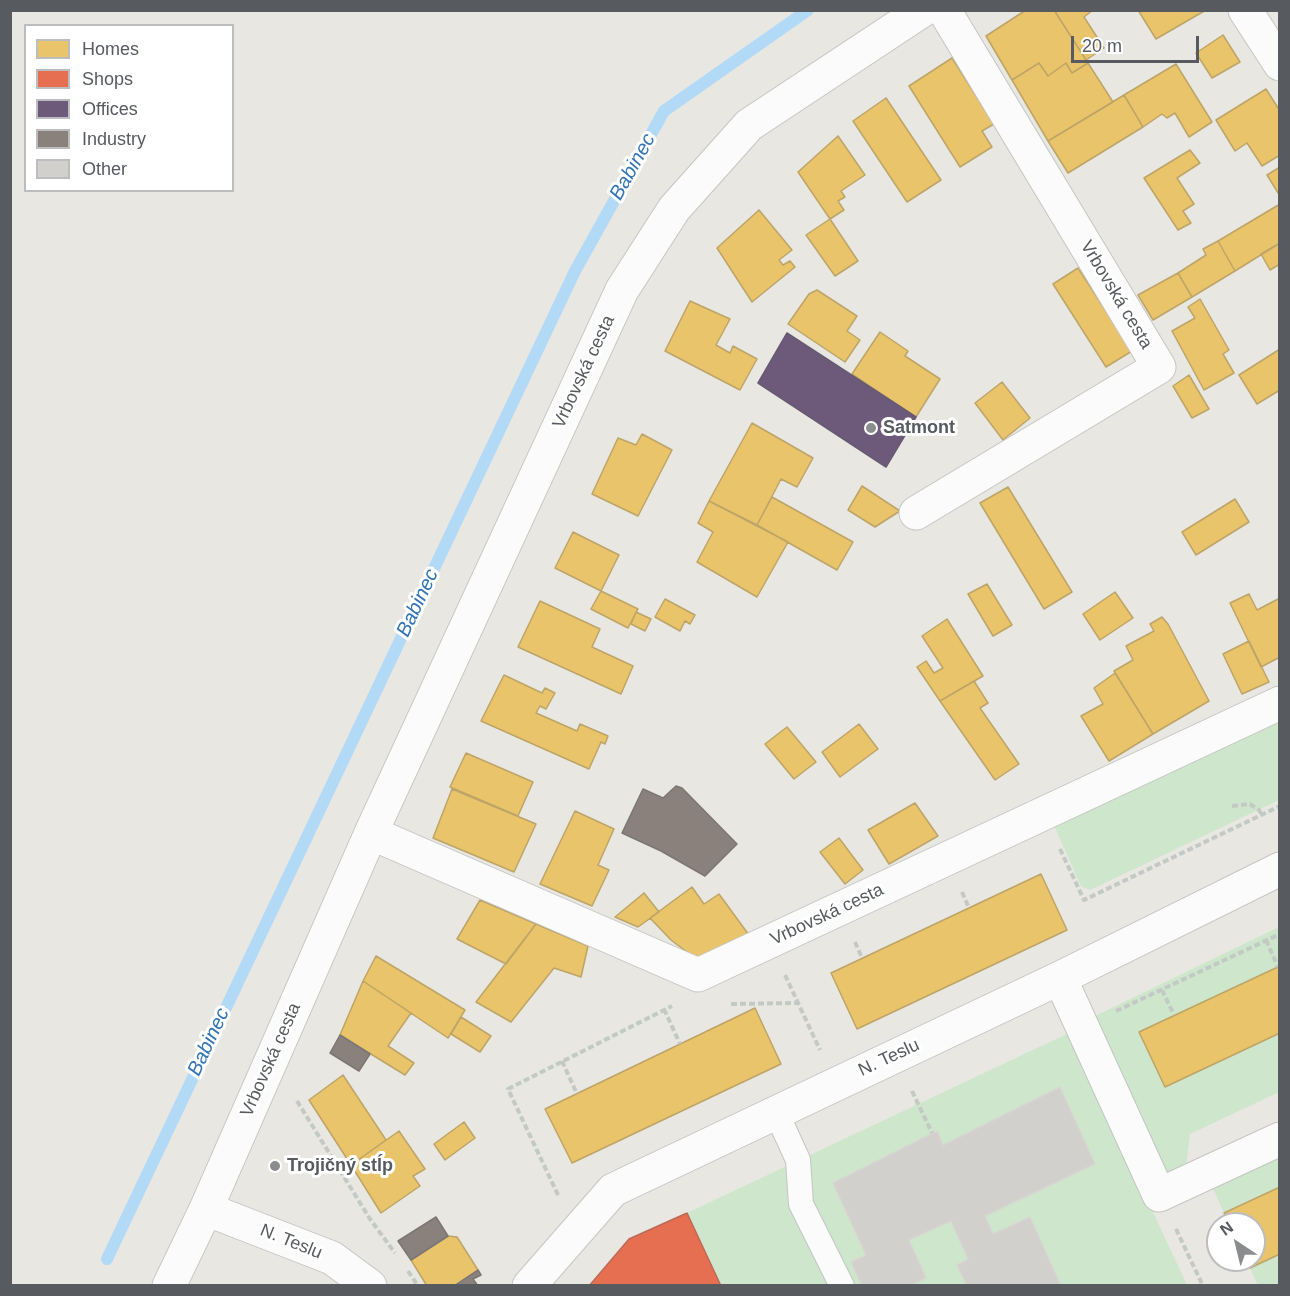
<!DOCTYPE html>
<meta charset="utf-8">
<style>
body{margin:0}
#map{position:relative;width:1290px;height:1296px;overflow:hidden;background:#e8e7e2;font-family:Helvetica,sans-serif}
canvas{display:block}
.frame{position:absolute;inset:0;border:12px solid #575b60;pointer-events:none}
.legend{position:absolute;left:24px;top:24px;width:210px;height:168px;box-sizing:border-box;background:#fff;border:2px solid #bcbdbf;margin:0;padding:8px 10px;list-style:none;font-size:18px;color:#575b60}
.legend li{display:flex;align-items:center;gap:12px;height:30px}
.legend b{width:30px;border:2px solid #bcbdbf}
.north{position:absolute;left:1206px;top:1212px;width:60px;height:60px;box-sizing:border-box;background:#fff;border:2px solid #bcbdbf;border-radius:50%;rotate:325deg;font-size:16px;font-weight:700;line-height:24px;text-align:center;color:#575b60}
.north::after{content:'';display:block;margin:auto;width:21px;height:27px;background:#8a8c8e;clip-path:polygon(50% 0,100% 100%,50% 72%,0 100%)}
.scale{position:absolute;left:1071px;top:36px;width:128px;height:27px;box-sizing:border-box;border:3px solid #575b60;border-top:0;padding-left:8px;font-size:18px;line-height:21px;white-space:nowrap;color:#575b60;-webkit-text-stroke:4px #fff;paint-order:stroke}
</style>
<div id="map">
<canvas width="1290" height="1296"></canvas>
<div class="frame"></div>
<ul class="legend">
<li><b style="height:16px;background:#e9c46a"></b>Homes</li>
<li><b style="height:16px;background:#e76f51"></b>Shops</li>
<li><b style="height:16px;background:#6d597a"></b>Offices</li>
<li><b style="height:16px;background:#8a817c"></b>Industry</li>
<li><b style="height:16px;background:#d2d0cd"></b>Other</li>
</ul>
<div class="north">N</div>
<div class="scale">20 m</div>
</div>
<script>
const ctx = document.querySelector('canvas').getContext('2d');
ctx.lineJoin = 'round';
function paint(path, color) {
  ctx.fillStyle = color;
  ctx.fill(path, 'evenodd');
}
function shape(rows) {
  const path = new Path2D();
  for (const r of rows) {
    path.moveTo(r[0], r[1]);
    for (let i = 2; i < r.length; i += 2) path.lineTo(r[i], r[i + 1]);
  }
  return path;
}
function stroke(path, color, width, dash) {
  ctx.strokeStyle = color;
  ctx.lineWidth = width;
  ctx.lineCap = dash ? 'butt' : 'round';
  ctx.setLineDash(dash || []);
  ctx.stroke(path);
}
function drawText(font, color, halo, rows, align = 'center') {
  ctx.font = font + ' Helvetica,sans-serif';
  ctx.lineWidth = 6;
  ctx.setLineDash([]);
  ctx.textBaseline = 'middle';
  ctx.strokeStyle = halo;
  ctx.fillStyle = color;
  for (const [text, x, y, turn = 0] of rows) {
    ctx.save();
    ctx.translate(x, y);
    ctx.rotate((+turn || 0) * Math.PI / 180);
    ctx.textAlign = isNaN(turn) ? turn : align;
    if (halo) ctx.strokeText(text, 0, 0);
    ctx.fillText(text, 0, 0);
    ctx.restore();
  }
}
const green = shape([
 [1279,712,1279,800,1090,890,1081,886,1053,823],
 [1279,927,1279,1092,1190,1134,1186,1168,1168,1173,1159,1170,1091,1018],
 [1069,1033,1187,1285,721,1285,687,1213],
 [1279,1155,1279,1285,1258,1285,1246,1260,1254,1260,1254,1224,1229,1224,1212,1186]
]);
const homes = shape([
 [1026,10,1054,10,1088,63,1072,73,1066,63,1048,76,1039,63,1012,80,986,36,1026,10],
 [1054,10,1093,10,1084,17,1104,48,1086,60,1054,10],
 [1138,10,1206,10,1156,39,1138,10],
 [1223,35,1240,62,1212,78,1196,53,1223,35],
 [952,58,994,124,982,131,992,147,960,167,909,86,952,58],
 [1039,63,1048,76,1066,63,1072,73,1088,63,1113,102,1048,141,1012,80,1039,63],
 [1176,64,1212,122,1189,137,1175,113,1167,118,1162,114,1143,127,1124,95,1176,64],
 [1266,89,1280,111,1280,155,1262,166,1247,143,1235,151,1216,120,1266,89],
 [1124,95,1143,127,1068,173,1048,141,1124,95],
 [886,98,941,180,907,202,853,121,886,98],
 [838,136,865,175,841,191,845,197,838,201,844,210,830,219,798,172,838,136],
 [1190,150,1200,163,1177,178,1194,204,1183,211,1191,223,1178,230,1144,178,1190,150],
 [1280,167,1280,196,1267,175,1280,167],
 [1280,204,1280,243,1235,271,1218,241,1280,204],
 [759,210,792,250,779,260,783,265,790,261,795,267,752,302,717,248,759,210],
 [830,219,858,261,835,276,806,235,830,219],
 [1218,241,1235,271,1192,297,1178,273,1206,255,1203,249,1218,241],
 [1280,243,1280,264,1270,270,1261,254,1280,243],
 [1078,268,1132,351,1106,367,1053,284,1078,268],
 [1178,273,1192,297,1153,320,1138,295,1178,273],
 [817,290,857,316,847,331,860,340,845,362,788,324,809,294,817,290],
 [1200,299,1229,350,1223,354,1234,373,1204,390,1172,331,1195,318,1188,307,1200,299],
 [690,301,730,319,716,345,730,353,733,346,757,359,740,390,665,351,690,301],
 [880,332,908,351,905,356,940,379,916,417,852,374,880,332],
 [1280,349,1280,390,1257,404,1239,375,1280,349],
 [1189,375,1209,409,1192,418,1173,386,1189,375],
 [1002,382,1030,418,1003,440,975,403,1002,382],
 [752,423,813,458,797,487,781,479,757,525,709,501,752,423],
 [642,434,672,450,638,516,592,494,618,438,636,445,642,434],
 [862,486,900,511,875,527,848,510,862,486],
 [1008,487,1072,592,1044,609,980,503,1008,487],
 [772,497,853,542,837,570,757,525,772,497],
 [1235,499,1249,522,1196,555,1182,532,1235,499],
 [709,501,788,542,757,597,697,562,713,532,698,523,709,501],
 [573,532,619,555,601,591,555,568,573,532],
 [987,584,1012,625,993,636,968,594,987,584],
 [601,591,638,609,628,628,591,609,601,591],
 [1115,592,1133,618,1100,640,1083,614,1115,592],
 [1249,594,1257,610,1280,598,1280,657,1261,667,1230,603,1249,594],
 [665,599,695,615,690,624,685,621,680,631,655,617,665,599],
 [540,601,600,629,592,647,633,666,621,694,518,647,540,601],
 [636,612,651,619,645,631,631,624,636,612],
 [1162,617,1168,624,1209,701,1153,734,1114,671,1133,660,1126,646,1154,631,1150,624,1162,617],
 [947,619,983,676,940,701,917,667,926,661,934,673,943,668,922,636,947,619],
 [1249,641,1269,682,1242,694,1223,654,1249,641],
 [1115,673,1153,734,1109,761,1081,716,1103,704,1094,688,1115,673],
 [504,675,542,693,545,688,555,693,546,709,540,706,536,713,577,731,580,724,608,736,605,744,601,742,589,769,481,721,504,675],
 [974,681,988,703,980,708,1019,764,995,780,940,701,974,681],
 [859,724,878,749,840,777,822,752,859,724],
 [787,727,816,762,794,779,765,744,787,727],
 [466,753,533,782,518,816,450,787,466,753],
 [452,789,536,824,514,872,433,838,452,789],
 [915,803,938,836,889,864,868,830,915,803],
 [575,811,614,829,598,865,609,870,592,906,540,884,575,811],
 [839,838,863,870,845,884,820,852,839,838],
 [1041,874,1067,930,857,1029,831,973,1041,874],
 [692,887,704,904,719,894,749,935,700,962,671,940,650,918,692,887],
 [644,893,659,912,638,927,615,917,644,893],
 [480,900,536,924,506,964,457,939,480,900],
 [536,924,588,946,581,977,554,968,511,1022,476,1002,536,924],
 [376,956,465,1010,448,1038,363,981,376,956],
 [1280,966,1280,1033,1165,1087,1139,1032,1280,966],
 [363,981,411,1013,388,1046,414,1063,405,1075,340,1035,363,981],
 [755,1008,781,1064,572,1163,545,1109,755,1008],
 [461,1017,491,1036,480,1052,451,1034,461,1017],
 [343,1075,386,1140,351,1165,309,1100,343,1075],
 [464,1122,475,1138,445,1160,434,1144,464,1122],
 [399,1131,425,1169,413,1176,420,1186,381,1213,351,1165,399,1131],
 [1280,1187,1280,1254,1250,1268,1246,1260,1254,1260,1254,1224,1229,1224,1224,1213,1280,1187],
 [448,1236,457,1237,478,1270,454,1286,427,1286,411,1260,448,1236]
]);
const shops = shape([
 [687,1213,721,1286,589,1286,629,1239,687,1213]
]);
const offices = shape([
 [787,333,916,417,886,467,758,383,787,333]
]);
const industry = shape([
 [676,786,682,788,737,844,705,876,661,851,622,833,643,789,663,798,676,786],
 [340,1035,370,1054,359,1071,330,1053,340,1035],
 [436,1217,448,1236,411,1260,398,1241,436,1217],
 [478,1270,481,1275,473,1279,478,1286,454,1286,478,1270]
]);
const stream = shape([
 [107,1259,575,271,664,111,808,10]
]);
const building = shape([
 [1060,1087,1095,1164,985,1216,993,1234,1030,1217,1061,1286,967,1286,957,1265,968,1259,951,1221,909,1240,926,1278,910,1286,862,1286,851,1262,866,1255,833,1183,937,1131,943,1145,1060,1087]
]);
const path = shape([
 [1232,806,1250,804,1259,810,1262,815],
 [1060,849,1084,900,1280,806],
 [962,892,969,908],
 [1266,940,1278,967],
 [855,942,862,958],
 [785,975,820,1050],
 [1162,990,1174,1015],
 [731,1004,798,1003],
 [664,1009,680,1044],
 [1116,1011,1280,934],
 [562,1061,577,1094],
 [912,1091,932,1133],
 [297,1101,370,1219,395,1253],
 [558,1195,508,1089,672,1006],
 [1176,1229,1203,1286],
 [408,1271,418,1286]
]);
const lane = shape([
 [776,1112,798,1160,801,1204,842,1286]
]);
const street = shape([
 [1245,10,1280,64],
 [916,513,1159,367,944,10],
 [371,833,698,975,1280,703],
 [1060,978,1159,1195,1280,1139],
 [206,1209,332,1258,370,1286],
 [169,1286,206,1209,371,833,622,290,674,209,749,125,923,10],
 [529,1286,613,1190,1060,978,1280,869]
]);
const markers = [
 [871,428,6,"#8a8c8e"],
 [275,1166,6,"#8a8c8e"]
];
const streetNames = [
 ["Vrbovská cesta",1116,295,59],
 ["Vrbovská cesta",584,372,-65],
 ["Vrbovská cesta",827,915,-25],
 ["N. Teslu",889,1058,-25],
 ["Vrbovská cesta",271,1060,-66],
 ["N. Teslu",291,1242,22]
];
const poiNames = [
 ["Satmont",883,428],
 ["Trojičný stĺp",287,1166]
];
const waterNames = [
 ["Babinec",633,167,-61],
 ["Babinec",418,603,-65],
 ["Babinec",209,1042,-65]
];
paint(green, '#cee6cb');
paint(homes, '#e9c46a');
stroke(homes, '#bda467', 1.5);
paint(shops, '#e76f51');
stroke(shops, '#bc6956', 1.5);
paint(offices, '#6d597a');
stroke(offices, '#665a72', 1.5);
paint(industry, '#8a817c');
stroke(industry, '#7b7674', 1.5);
stroke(stream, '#b2daf6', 12);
paint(building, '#d2d0cd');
stroke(building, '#d8d6d1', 1.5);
stroke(lane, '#c4c5c4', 26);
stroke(street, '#c4c5c4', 35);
stroke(path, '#c3c9c5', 4, [6, 3]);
stroke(lane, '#fcfbfb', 24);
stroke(street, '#fcfbfb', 33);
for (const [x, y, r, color] of markers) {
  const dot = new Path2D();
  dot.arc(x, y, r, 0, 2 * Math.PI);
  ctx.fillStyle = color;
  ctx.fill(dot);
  stroke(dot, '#fff', 2);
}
drawText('18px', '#575b60', '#fff', streetNames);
drawText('bold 18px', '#575b60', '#fff', poiNames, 'left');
drawText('italic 20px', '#3374b7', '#fff', waterNames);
</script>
